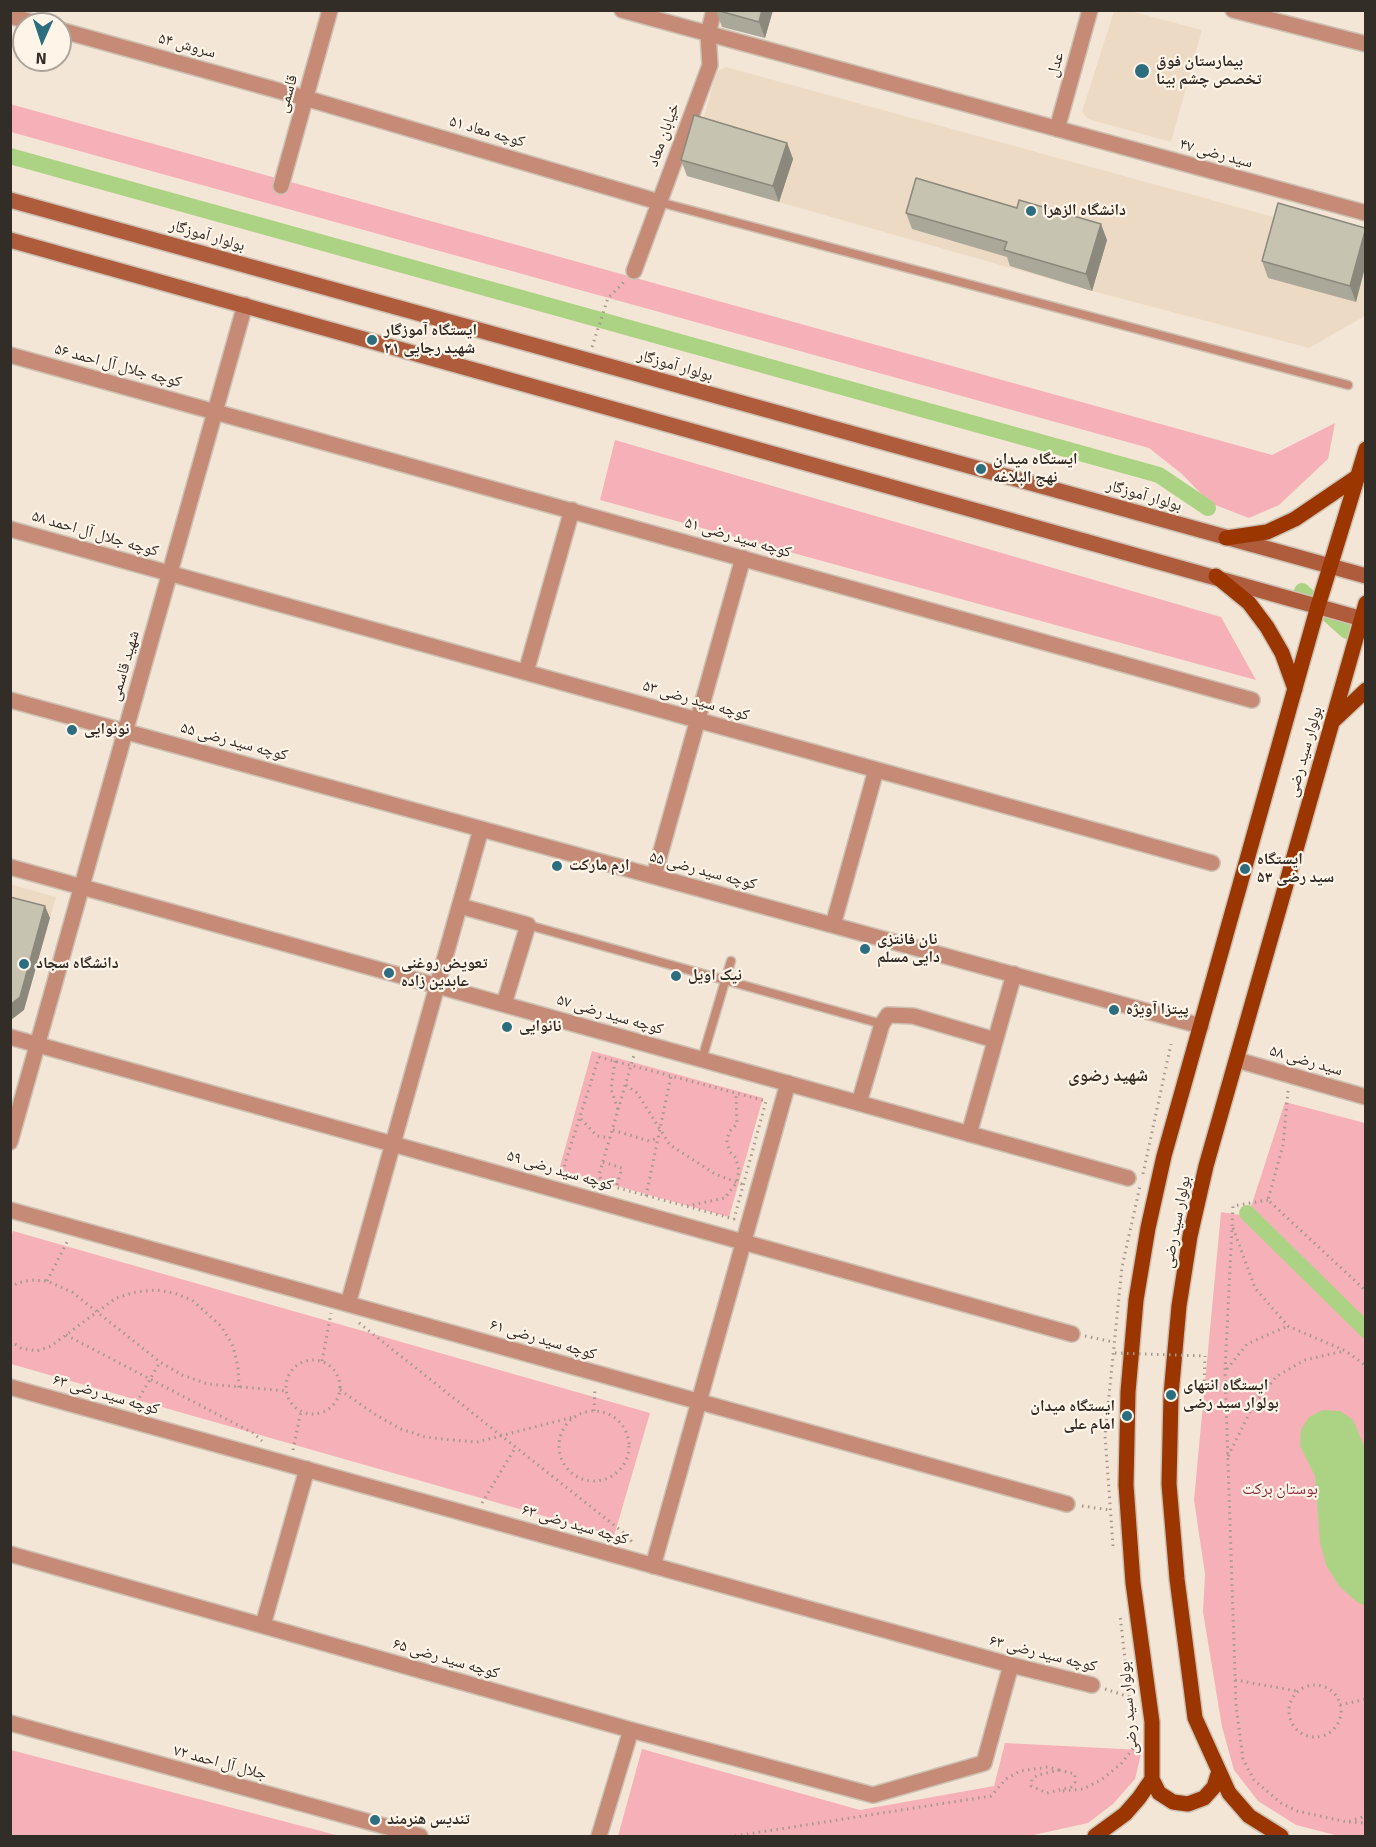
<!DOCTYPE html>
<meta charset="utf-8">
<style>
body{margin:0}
#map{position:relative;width:1376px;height:1847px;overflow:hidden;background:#f4e6d7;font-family:Signika,sans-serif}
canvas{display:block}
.frame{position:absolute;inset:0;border:12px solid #332d28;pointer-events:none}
.north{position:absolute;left:12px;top:12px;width:60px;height:60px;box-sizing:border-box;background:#fff4e8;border:2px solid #ada49b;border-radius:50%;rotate:183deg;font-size:16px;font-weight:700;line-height:24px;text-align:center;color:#332d28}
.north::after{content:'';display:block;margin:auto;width:21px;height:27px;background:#2c6e80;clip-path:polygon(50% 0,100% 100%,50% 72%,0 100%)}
</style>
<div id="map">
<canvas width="1376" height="1847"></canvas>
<div class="frame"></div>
<div class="north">N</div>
</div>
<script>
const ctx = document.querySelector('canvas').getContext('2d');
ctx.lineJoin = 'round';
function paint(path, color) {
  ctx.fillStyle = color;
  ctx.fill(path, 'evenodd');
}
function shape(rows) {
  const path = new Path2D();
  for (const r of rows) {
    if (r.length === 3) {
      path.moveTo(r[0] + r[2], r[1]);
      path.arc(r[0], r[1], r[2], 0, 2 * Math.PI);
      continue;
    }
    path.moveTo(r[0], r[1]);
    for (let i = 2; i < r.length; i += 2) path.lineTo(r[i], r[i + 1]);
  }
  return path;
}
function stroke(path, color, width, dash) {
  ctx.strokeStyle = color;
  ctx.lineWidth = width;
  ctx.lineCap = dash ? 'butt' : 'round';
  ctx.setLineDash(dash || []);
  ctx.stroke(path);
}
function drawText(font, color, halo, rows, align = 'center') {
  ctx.font = font + ' Signika,"Noto Naskh Arabic",sans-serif';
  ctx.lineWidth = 4.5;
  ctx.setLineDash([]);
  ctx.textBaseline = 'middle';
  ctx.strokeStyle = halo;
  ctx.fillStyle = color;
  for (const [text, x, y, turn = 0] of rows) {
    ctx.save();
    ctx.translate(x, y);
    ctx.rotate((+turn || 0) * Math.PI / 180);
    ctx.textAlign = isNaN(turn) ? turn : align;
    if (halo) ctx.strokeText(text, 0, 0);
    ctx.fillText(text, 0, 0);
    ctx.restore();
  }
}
const built = shape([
 [1114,11,1130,11,1202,30,1171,142,1088,119,1082,112],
 [726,67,1365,242,1365,316,1309,348,1092,291,687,176,717,71],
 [10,884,56,897,24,1010,11,1020]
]);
const green = shape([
 [10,104,1272,455,1335,423,1328,459,1279,505,1249,518,1210,503,1182,474,1149,448,11,132],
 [615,440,1221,617,1256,680,600,500],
 [592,1051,763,1098,729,1217,559,1170],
 [1285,1102,1365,1123,1365,1836,1339,1836,1296,1825,1258,1801,1234,1770,1222,1727,1203,1612,1205,1574,1194,1500,1221,1212,1248,1216],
 [13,1231,650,1413,614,1536,11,1364,10,1241],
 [1005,1743,1142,1750,1135,1779,1113,1804,1088,1823,1029,1836,618,1836,642,1749,860,1810,994,1786],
 [10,1750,11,1750,340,1836,11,1836]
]);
const water = shape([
 [1323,1410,1340,1411,1353,1420,1365,1448,1365,1606,1357,1602,1339,1586,1326,1565,1320,1542,1315,1476,1300,1446,1301,1430,1309,1417]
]);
const canal = shape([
 [10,156,1159,475,1208,508],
 [1302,591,1347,631],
 [1247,1213,1366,1330]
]);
const path = shape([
 [592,347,608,298,624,282],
 [599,1057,766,1101,734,1219,562,1173,599,1057],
 [615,1061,611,1089,618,1110],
 [626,1085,637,1093,670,1145,715,1174,744,1185],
 [1288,1091,1283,1145,1268,1200,1366,1291],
 [581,1119,597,1136,610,1138],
 [613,1130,649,1141,658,1138],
 [603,1162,622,1168,616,1188],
 [1143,1174,1171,1044],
 [603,1184,599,1175,634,1055],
 [646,1196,671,1076],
 [1268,1200,1233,1206,1225,1371,1236,1705,1241,1744,1243,1759,1254,1780,1281,1803,1297,1811,1347,1822,1366,1816],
 [687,1206,725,1198,737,1182,739,1170,736,1158,730,1152,727,1141,729,1132,737,1124,736,1093],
 [1233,1228,1255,1288,1288,1326,1346,1351,1366,1366],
 [47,1281,68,1240],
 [10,1288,18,1283,31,1280,47,1281,72,1292,160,1362,182,1375,208,1384,287,1391],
 [359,1323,624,1533,634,1544],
 [66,1335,253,1433,262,1441],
 [1085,1336,1113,1342],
 [10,1341,21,1348,37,1351,51,1346,116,1298,136,1292,156,1290,174,1293,192,1300,221,1326,233,1346,238,1367,239,1388],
 [313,1387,27],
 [322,1361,331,1313],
 [1227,1369,1247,1344,1288,1326],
 [1204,1387,1205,1356],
 [340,1390,376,1415,401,1429,425,1437,452,1440,477,1442,573,1417],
 [139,1409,138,1400,160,1362],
 [594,1446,35],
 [594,1411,595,1388],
 [293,1450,301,1411],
 [1228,1456,1254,1404,1277,1376,1305,1360,1344,1351],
 [482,1503,515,1448],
 [1082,1506,1110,1510],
 [1113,1546,1105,1435,1122,1267,1140,1186],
 [1235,1680,1297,1691],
 [1315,1711,26],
 [1105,1689,1129,1697],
 [1340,1705,1366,1699],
 [1059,1770,1075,1774,1075,1782,1071,1787,1047,1793,1031,1786,1032,1779,1038,1775,1059,1770],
 [1063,1791,1083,1789,1101,1780,1121,1764,1135,1746,1120,1615],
 [1349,1822,1366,1823],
 [735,1836,991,1796,1006,1779,1020,1771,1048,1767,1059,1770]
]);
const service = shape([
 [659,202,1348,385],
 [528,925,882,1024],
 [702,1059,731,961]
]);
const minor = shape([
 [622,10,1366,213],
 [1233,10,1366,44],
 [10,16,39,24],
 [60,30,305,98,659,202],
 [1057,129,1090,10],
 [281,186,330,10],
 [634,271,710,65,708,34,714,10],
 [10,355,1252,700],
 [10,529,1212,863],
 [526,672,572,510],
 [10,700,1201,1026],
 [10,867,1128,1178],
 [654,876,743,558],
 [460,906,528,925,504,1004],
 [833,925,876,770],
 [10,1037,1072,1334],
 [1237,1060,1366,1097],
 [859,1103,882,1024,888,1015,913,1016,995,1040],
 [969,1134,1014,974],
 [10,1210,1067,1504],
 [348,1304,481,829],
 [10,1387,1011,1665,1092,1685],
 [10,1554,631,1730,873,1795,984,1763,1011,1665],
 [653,1566,788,1083],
 [263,1625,307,1469],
 [10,1723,420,1836],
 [599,1836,631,1730]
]);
const tertiary = shape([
 [10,1142,245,305]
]);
const secondary = shape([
 [10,200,1366,576],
 [10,240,1366,620]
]);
const primary = shape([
 [1226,538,1267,532,1295,519,1357,477],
 [1216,576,1249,603,1267,627,1282,653,1295,689],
 [1332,722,1366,690],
 [1152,1779,1159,1793,1173,1802,1188,1804,1204,1798,1214,1787,1219,1771],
 [1095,1836,1125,1814,1139,1798,1152,1779,1152,1722,1133,1583,1126,1485,1128,1392,1136,1300,1148,1228,1164,1156,1318,606,1366,449],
 [1281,1836,1249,1816,1229,1793,1195,1718,1177,1579,1169,1484,1171,1395,1179,1306,1190,1236,1206,1166,1366,603]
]);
const pathBridge = shape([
 [1115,1353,1205,1356]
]);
const wall = shape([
 [773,10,765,38,722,27,716,11],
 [787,143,793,159,779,202,687,176,681,160],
 [906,213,1107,240,1092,291,1010,266,1007,257,912,229],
 [1365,228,1356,302,1268,278,1262,261]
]);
const shadedWall = shape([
 [762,10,773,10,765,38,759,22],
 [787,143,793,159,779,202,773,186],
 [1101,224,1107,240,1092,291,1086,274],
 [1365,231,1365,268,1356,302,1350,286],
 [45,906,50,918,24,1010,11,1020,10,1005]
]);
const building = shape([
 [716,10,762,10,759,22,716,10],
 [694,115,787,143,773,186,681,160,694,115],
 [916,178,1017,208,1019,200,1101,224,1086,274,1004,250,1007,242,906,213,916,178],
 [1278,203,1365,228,1365,231,1350,286,1262,261,1278,203],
 [10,897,45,906,20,997,10,1005,10,897]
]);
const markers = [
 [1142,71,8,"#2c6e80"],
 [1031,211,6,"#2c6e80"],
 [372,340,6,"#2c6e80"],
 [981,469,6,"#2c6e80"],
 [72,730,6,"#2c6e80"],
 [557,866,6,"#2c6e80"],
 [1245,869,6,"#2c6e80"],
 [865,949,6,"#2c6e80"],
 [24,964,6,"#2c6e80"],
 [389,973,6,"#2c6e80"],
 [676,976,6,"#2c6e80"],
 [1114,1010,6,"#2c6e80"],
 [507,1027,6,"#2c6e80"],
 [1171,1395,6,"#2c6e80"],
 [1127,1416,6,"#2c6e80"],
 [375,1820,6,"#2c6e80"]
];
const streetNames = [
 ["سروش ۵۴",187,46,15],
 ["عدل",1056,65,-74],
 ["قاسمی",288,94,-74],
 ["کوچه معاد ۵۱",487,132,16],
 ["خیابان معاد",664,135,-70],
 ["سید رضی ۴۷",1216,154,15],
 ["بولوار آموزگار",207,236,16],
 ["کوچه جلال آل احمد ۵۶",118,366,15],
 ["بولوار آموزگار",675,366,16],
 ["بولوار آموزگار",1144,496,16],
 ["کوچه جلال آل احمد ۵۸",95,534,16],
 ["کوچه سید رضی ۵۱",738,538,16],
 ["شهید قاسمی",125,666,-74],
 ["کوچه سید رضی ۵۳",696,701,16],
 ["کوچه سید رضی ۵۵",234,742,15],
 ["بولوار سید رضی",1305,752,-74],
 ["کوچه سید رضی ۵۵",703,871,15],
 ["کوچه سید رضی ۵۷",610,1015,16],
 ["سید رضی ۵۸",1306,1061,16],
 ["کوچه سید رضی ۵۹",560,1171,16],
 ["بولوار سید رضی",1177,1222,-79],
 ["کوچه سید رضی ۶۱",543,1340,16],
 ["کوچه سید رضی ۶۳",106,1395,16],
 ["کوچه سید رضی ۶۳",575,1525,16],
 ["کوچه سید رضی ۶۳",1043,1654,14],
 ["کوچه سید رضی ۶۵",446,1659,16],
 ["بولوار سید رضی",1129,1708,-95],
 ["جلال آل احمد ۷۲",220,1763,15]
];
const poiNames = [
 ["بیمارستان فوق",1156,62],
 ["تخصص چشم بینا",1156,80],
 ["دانشگاه الزهرا",1043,211],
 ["ایستگاه آموزگار",384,331],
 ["شهید رجایی ۲۱",384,349],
 ["ایستگاه میدان",993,460],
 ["نهج البلاغه",993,478],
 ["نونوایی",84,730],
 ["ایستگاه",1257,860],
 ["سید رضی ۵۳",1257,878],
 ["ارم مارکت",569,866],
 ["نان فانتزی",877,940],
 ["دایی مسلم",877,958],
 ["دانشگاه سجاد",36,964],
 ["تعویض روغنی",401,964],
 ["عابدین زاده",401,982],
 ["نیک اویل",688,976],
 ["پیتزا آویژه",1126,1010],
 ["نانوایی",519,1027],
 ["ایستگاه انتهای",1183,1386],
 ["بولوار سید رضی",1183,1404],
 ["ایستگاه میدان",1115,1407,"right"],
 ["امام علی",1115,1425,"right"],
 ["تندیس هنرمند",387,1820]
];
const parkNames = [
 ["بوستان برکت",1280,1490]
];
const neighbourhoodNames = [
 ["شهید رضوی",1108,1076]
];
paint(built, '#eddac5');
paint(green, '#f6b0b8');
paint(water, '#acd384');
stroke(canal, '#acd384', 16);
stroke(service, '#cdc1b4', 11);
stroke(minor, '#cdc1b4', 18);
stroke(tertiary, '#cdc1b4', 18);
stroke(secondary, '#cdc1b4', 18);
stroke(primary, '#cdc1b4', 18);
stroke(path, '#a3998e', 3, [1.5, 4.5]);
stroke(service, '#c58b76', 8);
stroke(minor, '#c58b76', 15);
stroke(tertiary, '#c58b76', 15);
stroke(secondary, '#af5c3d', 15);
stroke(primary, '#9c3601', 15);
stroke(pathBridge, '#a3998e', 3, [1.5, 4.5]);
paint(wall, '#aaa898');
paint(shadedWall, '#8b887c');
paint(building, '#c6c3b1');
stroke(building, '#8b887c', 1.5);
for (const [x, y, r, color] of markers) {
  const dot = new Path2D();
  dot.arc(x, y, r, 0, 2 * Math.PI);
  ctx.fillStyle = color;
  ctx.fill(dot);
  stroke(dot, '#fff4e8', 2);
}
drawText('16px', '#332d28', '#fff4e8', streetNames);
drawText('bold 16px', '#332d28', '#fff4e8', poiNames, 'left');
drawText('16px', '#8c213c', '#fff4e8', parkNames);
drawText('bold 18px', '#3b3024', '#fff4e8', neighbourhoodNames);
</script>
